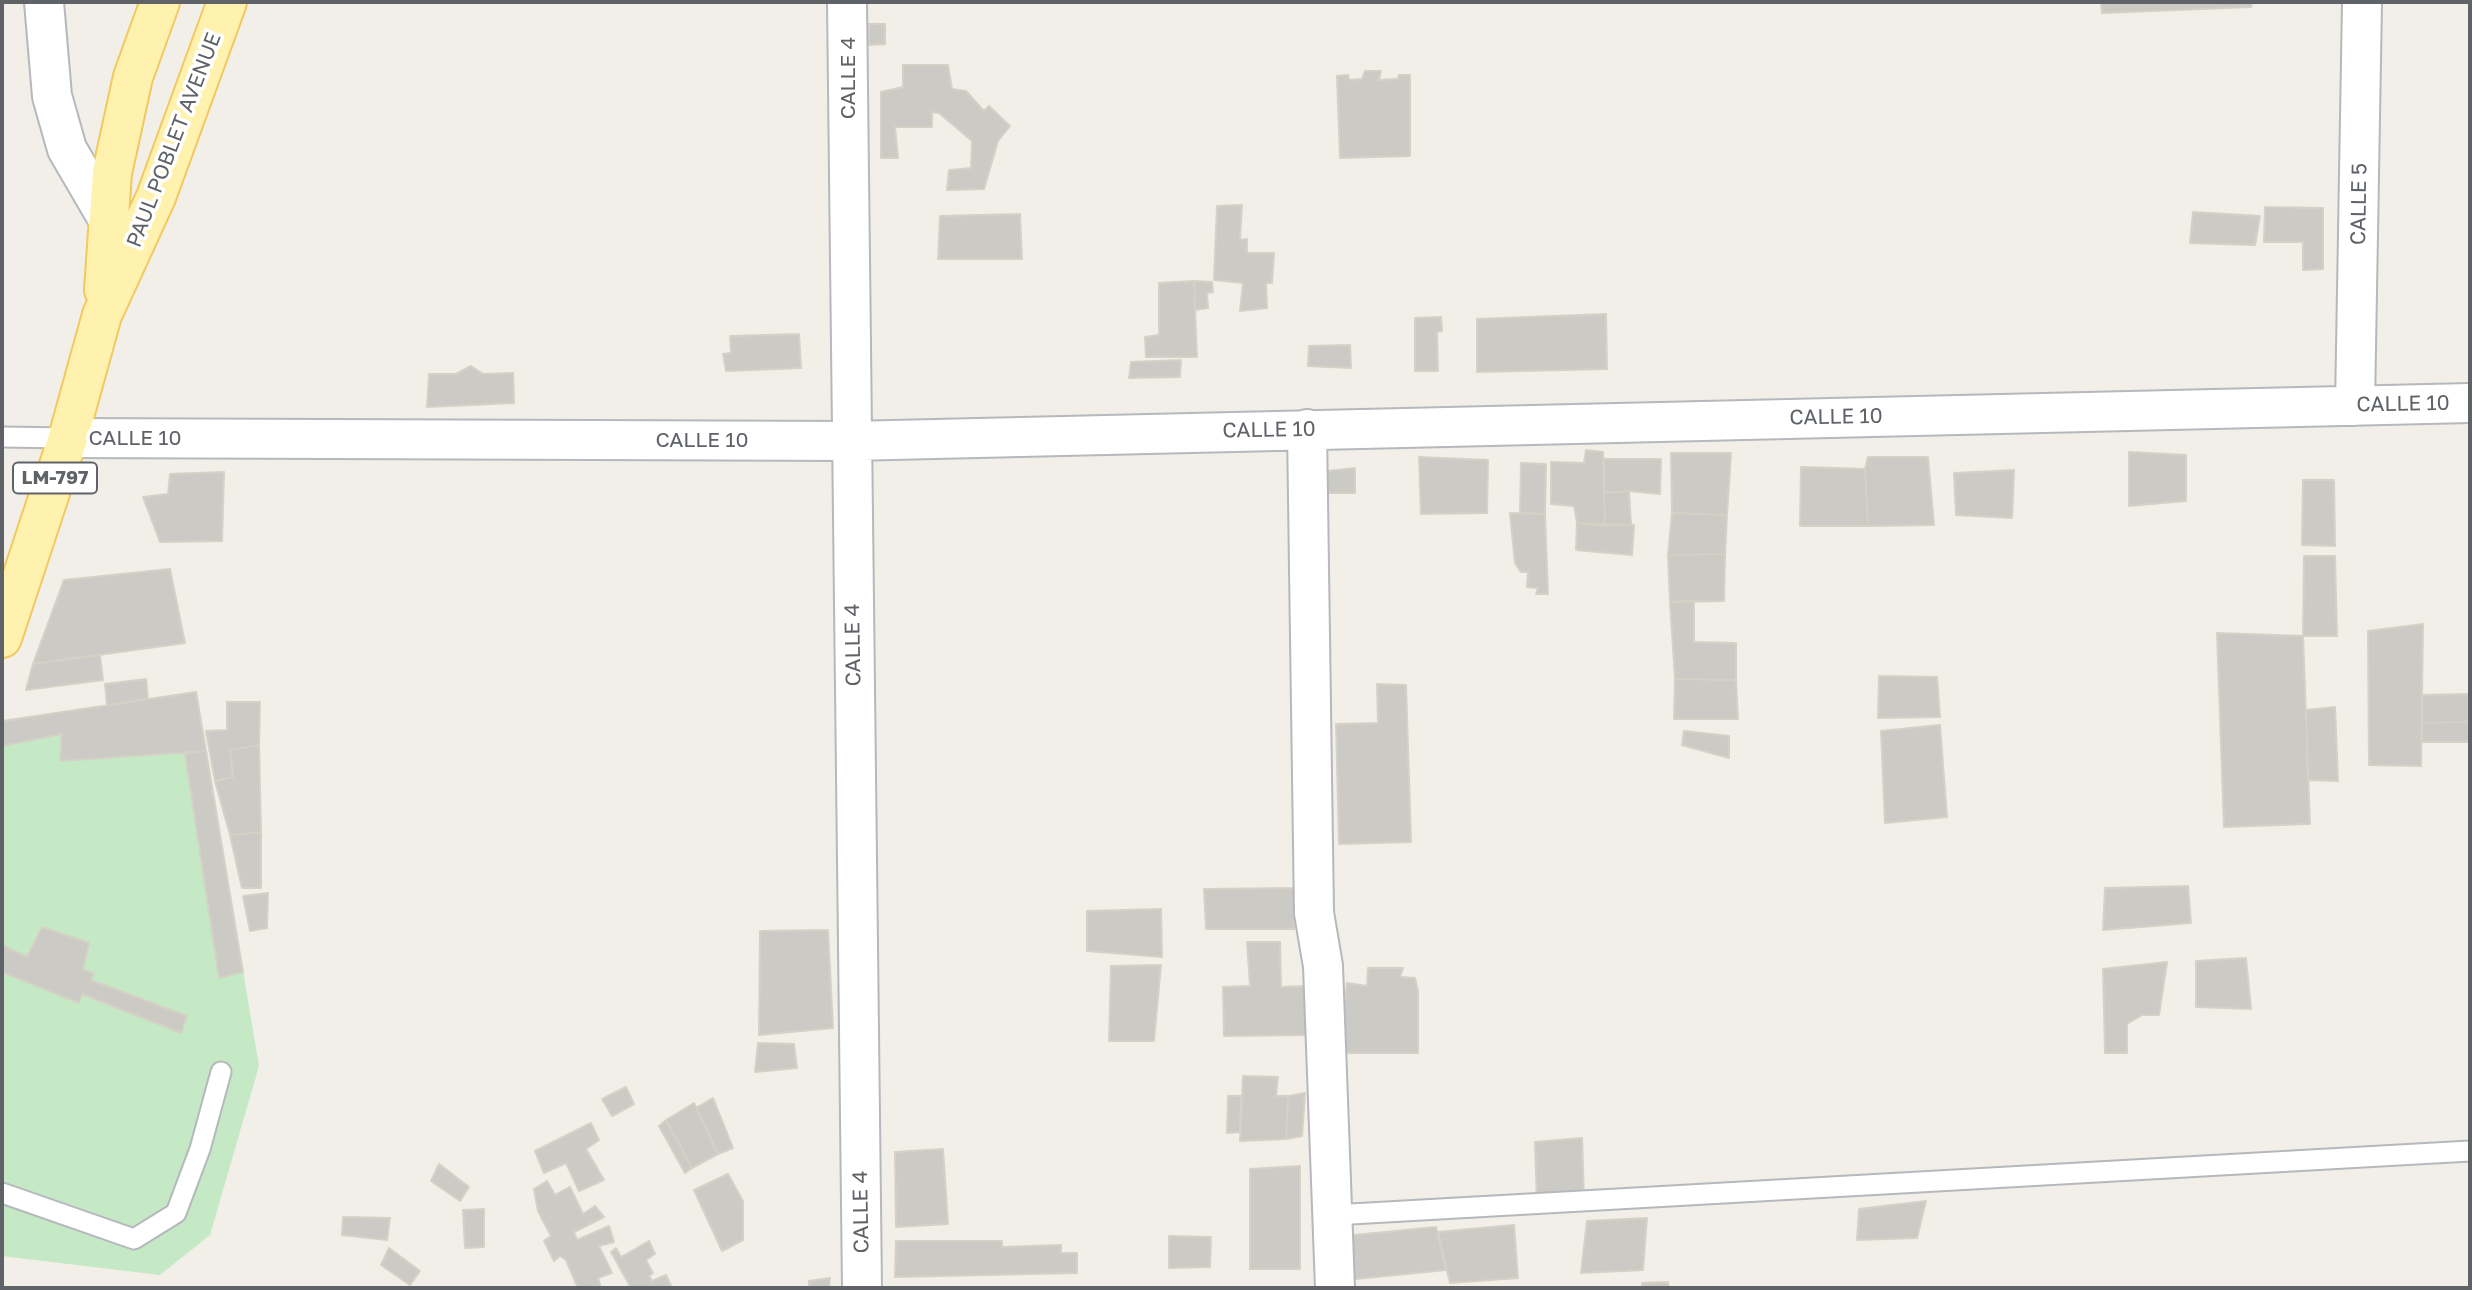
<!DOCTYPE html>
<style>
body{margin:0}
#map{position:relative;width:2472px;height:1290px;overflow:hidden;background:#f1efe8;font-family:"Golos Text",sans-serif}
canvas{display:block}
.frame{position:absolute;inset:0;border:4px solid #5f6368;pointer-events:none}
</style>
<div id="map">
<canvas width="2472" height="1290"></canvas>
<div class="frame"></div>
</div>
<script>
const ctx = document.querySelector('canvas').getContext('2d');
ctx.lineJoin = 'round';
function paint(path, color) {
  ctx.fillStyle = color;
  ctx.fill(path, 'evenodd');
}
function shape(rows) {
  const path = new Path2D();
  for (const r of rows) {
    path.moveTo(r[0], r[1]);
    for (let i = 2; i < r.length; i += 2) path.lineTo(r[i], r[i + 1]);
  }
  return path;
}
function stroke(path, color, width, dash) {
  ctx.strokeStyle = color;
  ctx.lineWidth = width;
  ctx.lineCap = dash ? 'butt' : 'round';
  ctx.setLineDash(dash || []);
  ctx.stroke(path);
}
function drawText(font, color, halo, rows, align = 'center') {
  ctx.font = font + ' "Golos Text",sans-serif';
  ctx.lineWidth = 7;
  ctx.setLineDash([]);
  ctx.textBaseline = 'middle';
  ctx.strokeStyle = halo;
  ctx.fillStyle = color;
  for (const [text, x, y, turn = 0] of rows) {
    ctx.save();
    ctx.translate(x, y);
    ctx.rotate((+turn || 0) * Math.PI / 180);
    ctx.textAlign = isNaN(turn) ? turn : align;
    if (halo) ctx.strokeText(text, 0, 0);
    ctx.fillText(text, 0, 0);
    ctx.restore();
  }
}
const green = shape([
 [196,692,259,1066,210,1235,160,1275,2,1256,2,723]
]);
const building = shape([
 [2101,2,2252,2,2251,7,2102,13,2101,2],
 [869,24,885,24,885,44,869,45,869,24],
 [903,65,948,65,952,89,966,91,984,111,989,106,1010,126,998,141,984,189,947,190,949,170,971,168,972,141,939,113,932,112,932,127,895,127,898,158,881,158,881,92,903,87,903,65],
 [1365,71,1381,71,1379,80,1398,79,1399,75,1410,75,1410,156,1340,158,1337,76,1348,75,1349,80,1362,79,1365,71],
 [1242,205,1240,240,1247,239,1247,253,1274,253,1272,283,1266,283,1267,308,1240,311,1243,283,1214,280,1217,206,1242,205],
 [2265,207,2323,208,2323,269,2303,270,2303,242,2264,242,2265,207],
 [2193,212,2260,216,2255,245,2190,243,2193,212],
 [1020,214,1022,259,938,259,940,216,1020,214],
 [1194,281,1197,357,1146,357,1145,337,1159,335,1159,283,1194,281],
 [1194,281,1212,282,1213,292,1207,293,1208,308,1195,310,1194,281],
 [1606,314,1607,369,1477,372,1477,319,1606,314],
 [1441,317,1442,331,1437,332,1438,371,1415,371,1415,318,1441,317],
 [799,334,801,368,726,371,723,354,731,353,730,336,799,334],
 [1350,345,1351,368,1308,366,1309,346,1350,345],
 [1181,360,1180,377,1129,378,1131,362,1181,360],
 [471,366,483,374,513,373,514,403,427,407,429,374,456,374,471,366],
 [1586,450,1603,452,1605,526,1577,523,1574,506,1551,504,1551,462,1584,463,1586,450],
 [2129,452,2186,455,2186,501,2129,506,2129,452],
 [1671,453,1731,453,1727,515,1672,513,1671,453],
 [1419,457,1488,460,1487,513,1421,514,1419,457],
 [1868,457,1928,457,1934,525,1868,526,1865,469,1868,457],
 [1604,459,1661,459,1660,494,1629,491,1604,493,1604,459],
 [1521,463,1546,464,1545,514,1520,513,1521,463],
 [1801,467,1865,469,1868,526,1800,526,1801,467],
 [1355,468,1355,493,1326,493,1328,471,1355,468],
 [2014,470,2012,518,1956,515,1954,473,2014,470],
 [224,472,222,541,160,542,143,497,168,494,170,474,224,472],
 [2303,480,2334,480,2335,546,2302,545,2303,480],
 [1629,491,1631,525,1605,526,1604,493,1629,491],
 [1510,513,1545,514,1548,594,1536,594,1538,588,1527,587,1528,572,1521,572,1515,563,1510,513],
 [1672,513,1727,515,1725,554,1668,555,1672,513],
 [1577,523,1634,525,1632,555,1576,550,1577,523],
 [1725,554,1724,601,1670,602,1668,555,1725,554],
 [2304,556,2335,556,2337,636,2303,636,2304,556],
 [170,569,185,643,33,664,64,580,170,569],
 [1694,601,1694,642,1736,643,1736,680,1675,679,1670,602,1694,601],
 [2423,624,2421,766,2369,765,2368,631,2423,624],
 [2217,633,2303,636,2310,824,2224,827,2217,633],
 [100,655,103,680,26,690,33,664,100,655],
 [1879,676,1937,677,1940,717,1878,718,1879,676],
 [146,679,148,699,107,705,105,684,146,679],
 [1675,679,1736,680,1738,719,1674,719,1675,679],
 [1377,684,1406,685,1411,842,1339,844,1336,724,1378,723,1377,684],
 [196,692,206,751,60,761,62,734,2,746,3,721,196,692],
 [2468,694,2468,722,2422,723,2422,695,2468,694],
 [227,702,260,702,259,745,230,750,233,777,215,781,206,731,227,730,227,702],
 [2335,707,2338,781,2308,780,2306,710,2335,707],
 [2468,722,2469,742,2422,742,2422,723,2468,722],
 [1940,725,1947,817,1885,823,1881,731,1940,725],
 [1684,731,1729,736,1729,758,1682,745,1684,731],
 [259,745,261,832,230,835,215,781,233,777,230,750,259,745],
 [206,751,243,972,219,978,185,753,206,751],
 [261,832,261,888,242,888,230,835,261,832],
 [2188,886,2191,923,2103,930,2105,888,2188,886],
 [1297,888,1294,929,1206,929,1204,889,1297,888],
 [268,893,267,928,250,931,243,896,268,893],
 [1161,909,1162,957,1087,951,1087,911,1161,909],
 [42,927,89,943,83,969,94,974,91,980,187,1016,181,1033,82,994,79,1003,2,972,2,945,27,957,42,927],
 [828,930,833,1028,759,1035,760,931,828,930],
 [1247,942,1280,942,1281,987,1305,986,1306,1035,1224,1036,1223,987,1250,986,1247,942],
 [2246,958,2251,1009,2196,1007,2196,961,2246,958],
 [2167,962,2159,1015,2142,1015,2127,1024,2127,1053,2105,1053,2103,969,2167,962],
 [1161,965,1154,1041,1109,1041,1111,966,1161,965],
 [1368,968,1403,968,1400,977,1415,978,1418,991,1418,1053,1340,1053,1347,983,1367,986,1368,968],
 [758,1043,794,1044,797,1068,755,1072,758,1043],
 [1243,1076,1278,1077,1276,1096,1288,1096,1286,1139,1240,1141,1243,1076],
 [626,1087,634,1104,612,1116,602,1099,626,1087],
 [1305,1093,1302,1136,1286,1139,1288,1096,1305,1093],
 [1228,1096,1241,1096,1240,1132,1227,1133,1228,1096],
 [713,1098,733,1148,718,1154,696,1108,713,1098],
 [694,1103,718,1154,692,1168,666,1120,694,1103],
 [666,1120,692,1168,685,1173,659,1126,666,1120],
 [591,1123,599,1140,586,1149,604,1180,579,1191,566,1163,544,1173,535,1151,591,1123],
 [1582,1138,1584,1197,1537,1204,1535,1142,1582,1138],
 [943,1149,948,1224,896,1227,895,1152,943,1149],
 [439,1164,469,1187,460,1201,431,1181,439,1164],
 [1300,1166,1300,1269,1250,1269,1250,1169,1300,1166],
 [728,1174,743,1201,743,1240,722,1251,694,1190,728,1174],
 [547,1181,555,1195,570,1187,583,1214,595,1206,604,1217,574,1232,577,1240,609,1226,614,1242,599,1246,612,1273,598,1278,601,1288,578,1288,566,1260,560,1256,554,1261,544,1241,551,1236,538,1211,534,1189,547,1181],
 [1926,1201,1917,1238,1857,1240,1859,1209,1926,1201],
 [484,1209,484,1247,465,1248,463,1210,484,1209],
 [343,1217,390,1218,387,1240,342,1235,343,1217],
 [1647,1218,1643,1270,1581,1273,1587,1221,1647,1218],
 [1514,1225,1518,1278,1450,1283,1438,1232,1514,1225],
 [1436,1227,1446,1270,1346,1280,1344,1236,1436,1227],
 [1169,1236,1211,1237,1210,1267,1169,1268,1169,1236],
 [649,1241,655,1254,646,1260,653,1273,649,1276,652,1281,666,1275,672,1288,631,1288,611,1252,616,1248,621,1257,649,1241],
 [896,1241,1002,1241,1002,1247,1061,1245,1061,1253,1077,1253,1077,1273,895,1277,896,1241],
 [389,1248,420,1271,410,1285,381,1265,389,1248],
 [830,1278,829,1288,809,1288,809,1281,830,1278],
 [1668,1282,1669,1288,1642,1288,1642,1283,1668,1282]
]);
const lane = shape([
 [2,437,68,438],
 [2,1193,134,1239,176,1213,200,1149,221,1072],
 [1333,1215,2470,1151]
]);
const street = shape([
 [44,2,52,96,67,149,109,221],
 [847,2,862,1288],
 [2355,406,2362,2],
 [1307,429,1314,913,1323,966,1335,1288],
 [68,438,850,441,2470,403]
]);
const primary = shape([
 [104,290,112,173,133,77,160,2],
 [2,638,68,438,102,315,156,197,227,2]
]);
const shields = [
 [55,478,84]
];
const shieldNames = [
 ["LM-797",55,478]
];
const streetNames = [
 ["CALLE 4",848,78,-90],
 ["PAUL POBLET AVENUE",174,140,-69],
 ["CALLE 5",2359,204,-89],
 ["CALLE 10",2403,404,-1],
 ["CALLE 10",1836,417,-1],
 ["CALLE 10",1269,430,-1],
 ["CALLE 10",135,438],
 ["CALLE 10",702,440],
 ["CALLE 4",853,645,-91],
 ["CALLE 4",861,1212,-91]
];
paint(green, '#c5e8c5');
paint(building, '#cccac5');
stroke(building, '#d6d1c6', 2);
stroke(lane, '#b5b8bc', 23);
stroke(street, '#b5b8bc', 42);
stroke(primary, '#f2c960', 42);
stroke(lane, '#fff', 19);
stroke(street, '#fff', 38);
stroke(primary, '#fff2af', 38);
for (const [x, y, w] of shields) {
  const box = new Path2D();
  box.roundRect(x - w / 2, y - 15.5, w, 31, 5);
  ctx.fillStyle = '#fff';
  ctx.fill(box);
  stroke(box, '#5f6368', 2);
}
drawText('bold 19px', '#5f6368', null, shieldNames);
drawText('21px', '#5f6368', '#fff', streetNames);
</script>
